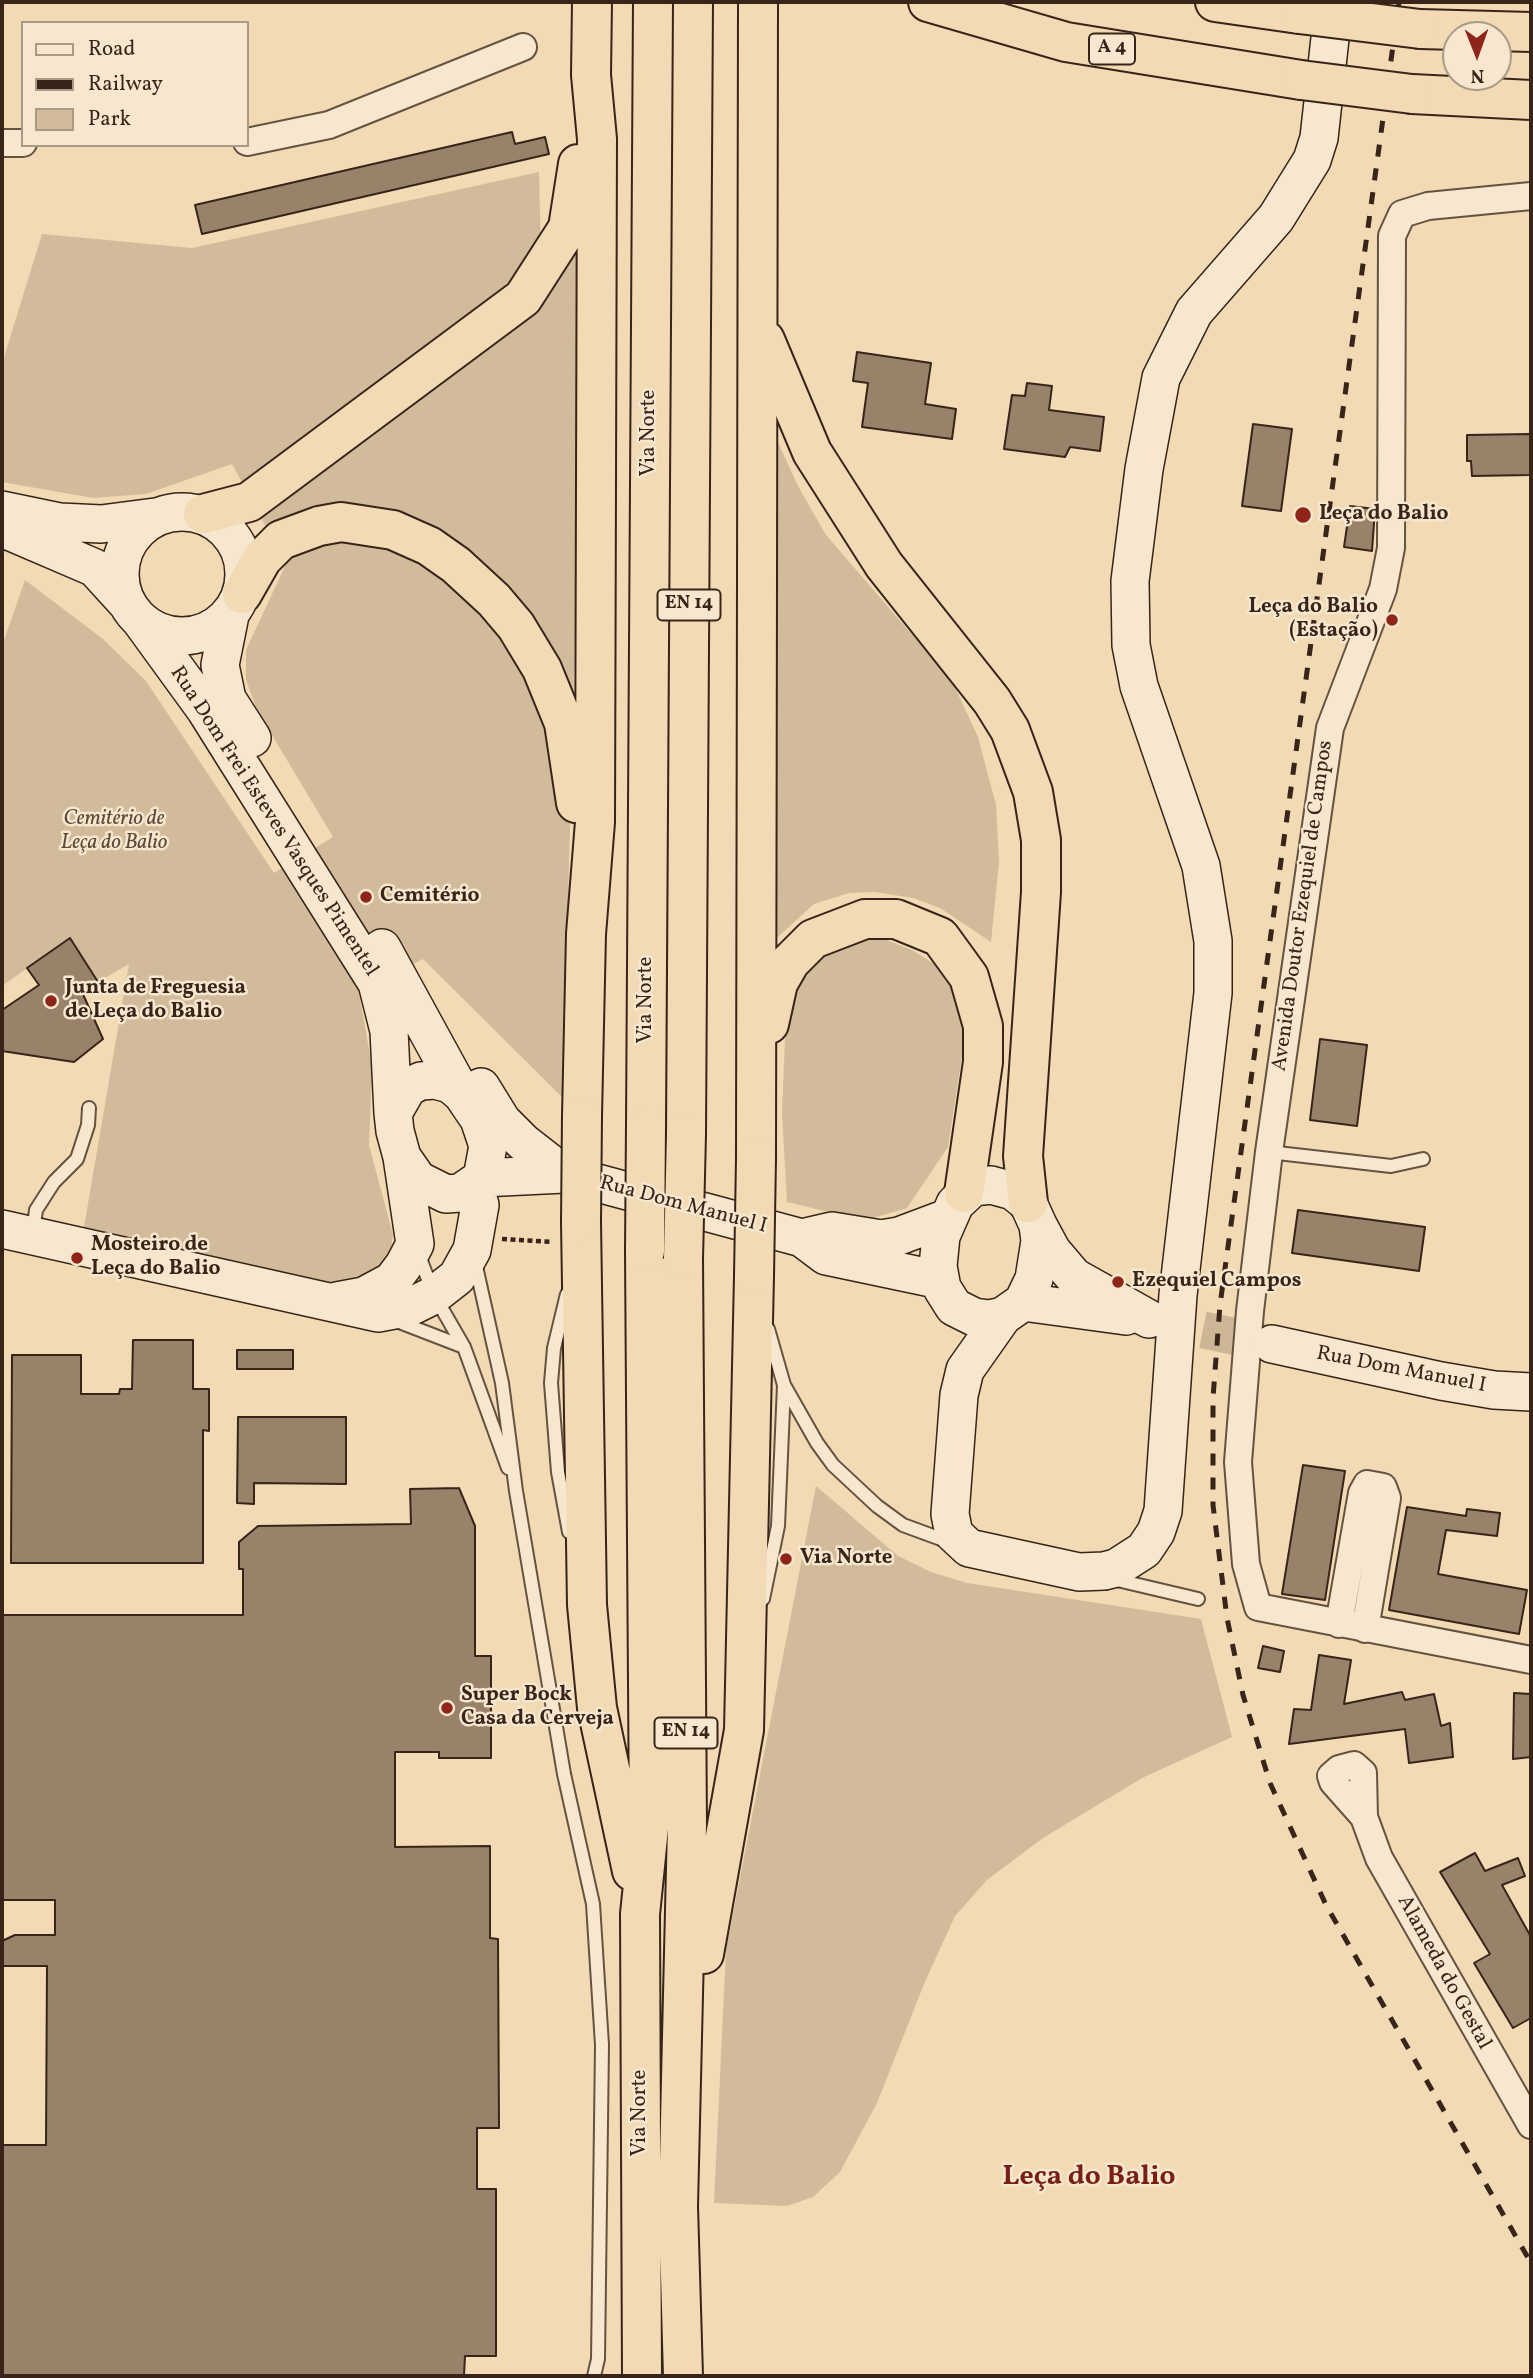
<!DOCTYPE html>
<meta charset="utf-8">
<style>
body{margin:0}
#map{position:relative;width:1533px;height:2378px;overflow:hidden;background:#f1dab4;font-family:Vollkorn,serif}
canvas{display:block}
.frame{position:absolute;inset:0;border:4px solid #382419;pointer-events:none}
.legend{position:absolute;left:21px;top:21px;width:228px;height:126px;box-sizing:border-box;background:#f6e7ce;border:2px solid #aa9986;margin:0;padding:9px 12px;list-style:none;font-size:21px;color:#382419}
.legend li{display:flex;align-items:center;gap:14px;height:35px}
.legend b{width:35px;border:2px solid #aa9986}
.north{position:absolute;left:1442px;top:21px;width:70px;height:70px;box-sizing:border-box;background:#f6e7ce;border:2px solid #aa9986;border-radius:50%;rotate:179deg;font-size:19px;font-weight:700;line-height:28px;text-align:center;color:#382419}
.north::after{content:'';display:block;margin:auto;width:24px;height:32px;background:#8f2418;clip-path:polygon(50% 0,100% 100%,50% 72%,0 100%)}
</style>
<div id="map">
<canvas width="1533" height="2378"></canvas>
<div class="frame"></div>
<ul class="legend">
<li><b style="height:9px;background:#f6e7ce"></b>Road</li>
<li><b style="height:9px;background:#382419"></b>Railway</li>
<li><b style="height:19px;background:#d2bb9a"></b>Park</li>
</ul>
<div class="north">N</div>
</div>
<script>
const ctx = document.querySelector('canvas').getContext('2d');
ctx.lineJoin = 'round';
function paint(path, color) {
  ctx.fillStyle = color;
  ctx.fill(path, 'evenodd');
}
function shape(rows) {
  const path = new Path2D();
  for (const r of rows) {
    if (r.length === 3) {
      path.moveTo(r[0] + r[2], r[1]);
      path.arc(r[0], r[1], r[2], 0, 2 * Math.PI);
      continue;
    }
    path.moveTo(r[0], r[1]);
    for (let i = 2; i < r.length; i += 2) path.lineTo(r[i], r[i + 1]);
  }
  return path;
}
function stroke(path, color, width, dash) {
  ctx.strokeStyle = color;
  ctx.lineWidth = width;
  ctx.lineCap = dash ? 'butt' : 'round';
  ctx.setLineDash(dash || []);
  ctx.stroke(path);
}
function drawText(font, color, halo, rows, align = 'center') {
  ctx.font = font + ' Vollkorn,serif';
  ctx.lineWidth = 5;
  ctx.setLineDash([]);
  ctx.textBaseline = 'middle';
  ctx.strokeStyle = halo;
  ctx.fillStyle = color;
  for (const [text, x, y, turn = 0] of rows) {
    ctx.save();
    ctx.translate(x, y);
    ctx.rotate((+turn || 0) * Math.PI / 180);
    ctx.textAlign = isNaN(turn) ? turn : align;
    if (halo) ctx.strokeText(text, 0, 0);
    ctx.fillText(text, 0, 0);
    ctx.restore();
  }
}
const green = shape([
 [539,172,542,297,585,243,563,1098,423,959,359,992,372,1067,369,1145,393,1235,390,1257,375,1276,336,1286,84,1227,129,964,98,982,70,938,2,986,2,646,25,580,103,639,146,681,274,873,333,837,257,710,246,680,246,650,286,564,232,464,146,494,93,498,2,482,2,364,42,234,192,248],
 [776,438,798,486,826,535,952,681,978,737,996,805,999,862,991,942,940,908,913,898,875,892,849,893,814,904,768,946],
 [879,937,912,950,933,963,954,992,962,1028,962,1056,948,1147,907,1208,870,1219,850,1217,787,1202,782,1114,785,1039,791,1000,801,979,824,954,852,940],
 [816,1486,898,1556,931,1572,967,1583,1201,1619,1232,1737,1142,1778,1043,1838,987,1880,955,1916,924,1984,877,2103,840,2172,813,2197,787,2206,714,2203,726,1950]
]);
const building = shape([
 [512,132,515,144,545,137,549,154,202,234,195,205,512,132],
 [857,352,931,363,925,404,956,409,952,439,862,427,868,383,853,381,857,352],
 [1027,383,1052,386,1049,410,1104,417,1100,451,1070,447,1065,457,1004,449,1012,395,1025,396,1027,383],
 [1253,424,1292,429,1281,511,1242,506,1253,424],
 [1530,434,1530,475,1472,476,1471,461,1467,461,1467,435,1530,434],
 [1350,506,1375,509,1372,551,1344,547,1350,506],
 [70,938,98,982,82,992,103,1039,74,1062,2,1051,2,1010,39,985,27,968,70,938],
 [1320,1039,1367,1045,1357,1126,1310,1120,1320,1039],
 [1298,1210,1425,1227,1419,1271,1292,1253,1298,1210],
 [133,1340,193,1340,193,1389,209,1389,209,1431,203,1430,203,1563,11,1563,12,1355,81,1355,81,1394,119,1394,120,1389,132,1389,133,1340],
 [237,1350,293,1350,293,1369,237,1369,237,1350],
 [238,1417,346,1417,346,1484,254,1483,254,1504,237,1503,238,1417],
 [1303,1465,1345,1471,1325,1600,1282,1594,1303,1465],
 [459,1488,475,1526,475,1656,491,1656,491,1758,439,1758,439,1752,395,1752,395,1847,490,1846,490,1938,498,1939,499,2128,477,2128,477,2189,496,2189,496,2356,465,2356,464,2375,2,2376,2,2145,46,2145,47,1966,2,1966,2,1941,15,1935,55,1935,55,1900,2,1900,2,1615,243,1615,243,1569,239,1569,239,1542,258,1526,411,1524,410,1489,459,1488],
 [1407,1507,1466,1516,1467,1509,1500,1513,1497,1536,1446,1530,1438,1574,1527,1590,1519,1634,1389,1610,1407,1507],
 [1263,1646,1284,1651,1280,1672,1258,1668,1263,1646],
 [1319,1655,1351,1660,1344,1704,1402,1692,1405,1700,1434,1694,1441,1726,1450,1723,1453,1757,1409,1763,1405,1729,1289,1744,1294,1709,1311,1710,1319,1655],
 [1514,1693,1531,1694,1531,1757,1513,1759,1514,1693],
 [1475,1853,1485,1871,1518,1858,1525,1876,1502,1885,1531,1937,1531,2018,1513,2028,1474,1963,1490,1954,1440,1872,1475,1853]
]);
const secondaryTunnel = shape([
 [1149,1319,1272,1344]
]);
const path = shape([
 [502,1239,552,1242]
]);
const lane = shape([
 [1269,1152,1391,1166,1423,1159],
 [33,1232,36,1210,54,1182,77,1159,88,1125,89,1108],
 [418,1253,434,1295,464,1347,508,1468],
 [475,1262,502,1383,516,1491,564,1774,593,1904,602,2045,598,2359,594,2376],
 [567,1294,554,1348,551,1383,558,1472,569,1532],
 [394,1320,464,1347],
 [768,1329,784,1385,817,1443,833,1465,877,1506,903,1525,952,1543],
 [1113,1579,1198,1599],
 [763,1599,778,1526,784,1385]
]);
const street = shape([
 [247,142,329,125,523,47],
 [2,143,23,143],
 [1531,196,1428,206,1402,214,1392,236,1391,548,1383,589,1330,728,1269,1152,1250,1311,1238,1462,1246,1564,1258,1607,1531,1660],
 [1339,1624,1362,1493,1367,1484,1383,1487,1387,1498,1365,1629],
 [1364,1817,1333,1782,1331,1776,1339,1769,1354,1765,1363,1773,1364,1817,1379,1858,1531,2125]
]);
const secondary = shape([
 [2,510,60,522,101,524,155,517],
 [182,574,62],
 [2,528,95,568,126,602],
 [230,615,220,665,227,699,252,738],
 [141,621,205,709,377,983,389,1031,393,1113,395,1131,402,1157,418,1180,446,1194,460,1193,482,1178,488,1146,479,1119,462,1094,450,1084,435,1080,421,1081,408,1087,393,1113],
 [382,948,462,1094],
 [481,1087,502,1121,523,1142,564,1174],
 [482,1178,564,1174,802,1238,826,1256,940,1280],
 [991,1185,1013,1191,1028,1203,1038,1225,1040,1241,1034,1279,1023,1302,1003,1316,989,1319,974,1317,954,1307,942,1288,938,1266,941,1236,955,1204,973,1187,991,1185],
 [1038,1225,1052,1251,1074,1277,1149,1319],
 [2,1229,378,1313,410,1307,434,1295,457,1277,472,1250,480,1205,474,1186],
 [802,1238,832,1231,881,1239,899,1236,947,1218],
 [337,1301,364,1296,392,1281,404,1265,415,1244,402,1157],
 [1023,1302,1126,1316],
 [1003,1316,965,1370,959,1395,950,1514,954,1534,969,1548,1079,1572,1104,1571,1116,1568,1144,1550,1156,1532,1163,1511,1178,1295,1213,993,1213,941,1201,866,1139,686,1131,645,1130,581,1144,469,1161,378,1194,312,1276,218,1312,160,1319,138,1334,2],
 [1272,1344,1441,1381,1494,1390,1531,1392]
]);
const highway = shape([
 [928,2,1066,42,1301,80],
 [1215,2,1299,14],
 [1420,29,1531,32],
 [1412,94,1531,100],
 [765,340,812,452,884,565,992,701,1010,730,1033,792,1041,840,1041,892,1023,1156,1028,1203],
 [203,514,249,502,523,298,568,228,578,164],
 [242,594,262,559,281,540,319,526,341,522,393,530,429,546,456,565,494,600,516,626,542,669,564,723,576,803],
 [769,1024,778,983,790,962,813,939,865,919,896,919,940,937,969,977,983,1026,983,1062,964,1193],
 [582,1116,586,934,595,822,597,139,591,75,592,2],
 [646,1126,653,2],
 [686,1134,693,2],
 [756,1158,758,2],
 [581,1222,587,1605,597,1708,632,1871],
 [704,1954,744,1730,754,1276],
 [642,2376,640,1914,649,1827,645,1251],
 [683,2376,678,2206,687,1826,683,1259]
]);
const rail = shape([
 [1399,2,1220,1305,1213,1398,1213,1505,1227,1618,1243,1695,1270,1783,1326,1905,1531,2263]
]);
const highwayBridge = shape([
 [1299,14,1420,29],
 [1301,80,1412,94],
 [581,1222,582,1116],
 [645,1251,646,1126],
 [683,1259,686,1134],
 [754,1276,756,1158]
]);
const markers = [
 [1303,515,9,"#8f2418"],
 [1392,620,7,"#8f2418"],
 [366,897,7,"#8f2418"],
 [51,1001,7,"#8f2418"],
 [77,1258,7,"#8f2418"],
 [1118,1282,7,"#8f2418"],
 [786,1559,7,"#8f2418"],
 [447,1708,7,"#8f2418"]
];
const shields = [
 [1112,49,46],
 [689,605,63],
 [686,1733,63]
];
const shieldNames = [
 ["A 4",1112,49],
 ["EN 14",689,605],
 ["EN 14",686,1733]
];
const streetNames = [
 ["Via Norte",650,433,-90],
 ["Rua Dom Frei Esteves Vasques Pimentel",273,822,57],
 ["Avenida Doutor Ezequiel de Campos",1304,906,-82],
 ["Via Norte",647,1000,-90],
 ["Rua Dom Manuel I",683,1206,15],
 ["Rua Dom Manuel I",1401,1371,11],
 ["Alameda do Gestal",1443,1973,61],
 ["Via Norte",641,2113,-90]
];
const poiNames = [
 ["Leça do Balio",1319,515],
 ["Leça do Balio",1378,608,"right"],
 ["(Estação)",1378,632,"right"],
 ["Cemitério",380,897],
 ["Junta de Freguesia",65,989],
 ["de Leça do Balio",65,1013],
 ["Mosteiro de",91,1246],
 ["Leça do Balio",91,1270],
 ["Ezequiel Campos",1132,1282],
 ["Via Norte",800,1559],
 ["Super Bock",461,1696],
 ["Casa da Cerveja",461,1720]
];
const parkNames = [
 ["Cemitério de",114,820],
 ["Leça do Balio",114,844]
];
const districtNames = [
 ["Leça do Balio",1089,2179]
];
paint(green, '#d2bb9a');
paint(building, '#98836a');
stroke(building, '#382419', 2);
stroke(secondaryTunnel, '#ccb695', 37, [37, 18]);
stroke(lane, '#665240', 16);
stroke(street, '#665240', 30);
stroke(secondary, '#382419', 40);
stroke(highway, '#382419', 42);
stroke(path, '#382419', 4.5, [5, 3.5]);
stroke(lane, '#f6e7ce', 12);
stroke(street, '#f6e7ce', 26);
stroke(secondary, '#f6e7ce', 37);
stroke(highway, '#f1dab4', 38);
stroke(rail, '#382419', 5, [12, 12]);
stroke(highwayBridge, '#382419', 42, []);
stroke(highwayBridge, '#f1dab4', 38);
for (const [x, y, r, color] of markers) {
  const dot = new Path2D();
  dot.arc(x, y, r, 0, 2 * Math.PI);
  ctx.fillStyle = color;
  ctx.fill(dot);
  stroke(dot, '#f6e7ce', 2.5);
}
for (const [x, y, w] of shields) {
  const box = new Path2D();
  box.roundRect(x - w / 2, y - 15.5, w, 31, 5);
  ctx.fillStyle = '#f6e7ce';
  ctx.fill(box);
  stroke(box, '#382419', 2);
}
drawText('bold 19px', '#382419', null, shieldNames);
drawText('21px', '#382419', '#f6e7ce', streetNames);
drawText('bold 21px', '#382419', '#f6e7ce', poiNames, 'left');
drawText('italic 21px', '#5e4a39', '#f6e7ce', parkNames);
drawText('bold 28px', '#7a1f14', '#f6e7ce', districtNames);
</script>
